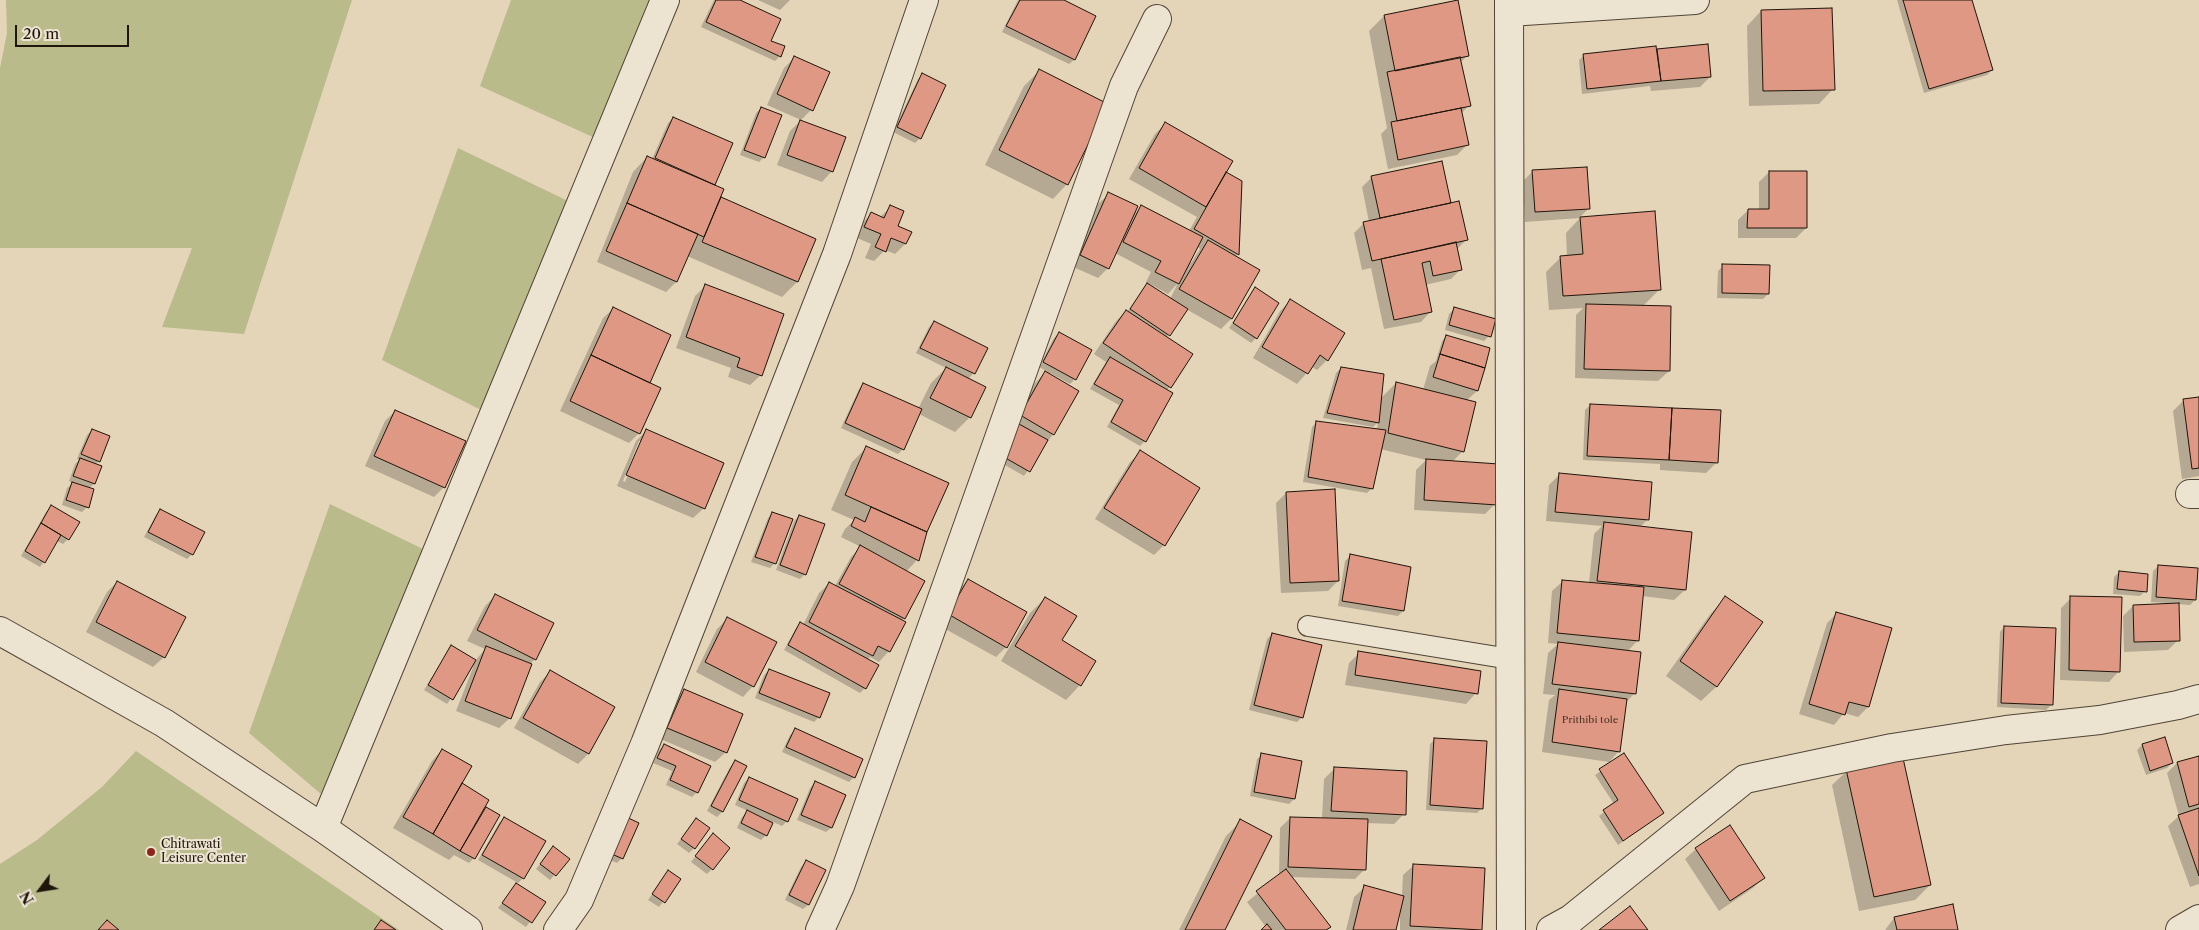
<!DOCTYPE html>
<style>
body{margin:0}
#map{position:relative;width:2199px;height:930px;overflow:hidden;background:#e4d4b8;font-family:"Libre Caslon Text",serif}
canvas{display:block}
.north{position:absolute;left:15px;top:865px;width:50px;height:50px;-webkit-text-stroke:4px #ede3d1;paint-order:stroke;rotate:239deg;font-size:14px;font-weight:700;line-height:20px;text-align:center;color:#1f150a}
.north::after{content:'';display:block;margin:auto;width:18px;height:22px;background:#1f150a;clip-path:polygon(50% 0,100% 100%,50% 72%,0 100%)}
.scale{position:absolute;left:15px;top:25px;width:114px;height:22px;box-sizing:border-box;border:2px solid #1f150a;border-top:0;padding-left:6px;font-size:15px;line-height:18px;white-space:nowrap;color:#1f150a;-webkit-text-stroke:4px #ede3d1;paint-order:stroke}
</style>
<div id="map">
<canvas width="2199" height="930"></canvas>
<div class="north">N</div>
<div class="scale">20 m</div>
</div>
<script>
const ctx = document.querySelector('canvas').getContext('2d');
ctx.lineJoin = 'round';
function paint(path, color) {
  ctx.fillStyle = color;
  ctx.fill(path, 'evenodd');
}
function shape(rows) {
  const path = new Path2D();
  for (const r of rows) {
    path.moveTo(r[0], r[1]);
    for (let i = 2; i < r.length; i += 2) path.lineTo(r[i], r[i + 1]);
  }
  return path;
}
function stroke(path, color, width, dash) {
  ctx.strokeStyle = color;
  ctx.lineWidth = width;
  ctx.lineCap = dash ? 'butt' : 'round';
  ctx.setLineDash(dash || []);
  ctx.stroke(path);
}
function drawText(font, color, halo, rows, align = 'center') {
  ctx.font = font + ' "Libre Caslon Text",serif';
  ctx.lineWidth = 4;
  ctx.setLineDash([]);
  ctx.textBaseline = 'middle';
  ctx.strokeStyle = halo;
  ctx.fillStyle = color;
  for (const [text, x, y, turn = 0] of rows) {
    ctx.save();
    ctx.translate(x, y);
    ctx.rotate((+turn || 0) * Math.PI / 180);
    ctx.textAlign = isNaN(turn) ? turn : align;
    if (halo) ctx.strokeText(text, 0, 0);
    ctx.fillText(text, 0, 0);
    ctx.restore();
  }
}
const green = shape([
 [6,0,352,0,244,334,162,327,192,248,0,248,0,68,7,33],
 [511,0,652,0,595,138,480,86],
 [458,148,568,201,481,410,382,360],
 [330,504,423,549,321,794,249,733],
 [136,751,399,930,0,930,0,864,37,840,102,787]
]);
const shadow = shape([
 [714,0,737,0,780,56,775,61,701,27],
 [758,0,790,0,780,10],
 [1018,0,1061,0,1095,17,1074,60,1069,64,1002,32],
 [1897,0,1971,0,1992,70,1987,75,1924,93],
 [1457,1,1468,55,1460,63,1469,105,1461,114,1468,144,1457,155,1388,169,1381,134,1387,128,1369,31,1384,16],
 [1761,11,1833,89,1819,104,1749,106,1747,26],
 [1657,50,1710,77,1700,87,1651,91,1650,86,1582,94,1579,60,1584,55],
 [794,58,811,110,800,121,832,171,822,182,777,165,790,131,801,120,767,105,784,68],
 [1039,71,1067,184,1053,199,985,165,1024,86],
 [923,75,920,138,915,143,893,132,918,79],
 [761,108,764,157,759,162,740,155,756,113],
 [673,118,731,144,713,186,719,198,815,239,797,282,782,297,687,256,676,282,666,292,597,262,633,172,647,157,652,159,668,123],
 [1165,124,1225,172,1241,182,1238,254,1235,257,1258,271,1231,319,1221,329,1186,309,1166,338,1170,387,1167,390,1172,393,1145,441,1140,446,1107,427,1119,405,1090,389,1106,362,1094,354,1116,321,1126,311,1127,312,1148,283,1146,282,1151,272,1115,253,1108,268,1098,278,1071,266,1098,204,1109,194,1132,216,1141,207,1189,231,1197,217,1129,179,1155,134],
 [1197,246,1200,249,1191,263,1189,262],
 [1178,283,1170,299,1149,286,1150,284,1168,294],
 [1533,171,1589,208,1579,218,1654,213,1660,289,1643,306,1669,371,1658,381,1575,378,1576,315,1583,308,1549,310,1546,272,1561,257,1567,257,1566,233,1580,218,1525,222,1523,181],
 [1769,172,1806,228,1796,238,1738,238,1738,220,1748,210,1759,210,1759,182],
 [1372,177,1450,204,1467,239,1456,250,1461,269,1451,279,1425,285,1431,311,1421,322,1384,329,1371,268,1362,270,1354,233,1364,223,1369,222,1362,187],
 [891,207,896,227,910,232,905,244,895,254,885,250,874,261,865,258,871,244,855,237,861,224,871,214,880,217],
 [1723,266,1768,294,1763,299,1717,298,1718,271],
 [705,286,761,375,750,385,728,377,731,368,676,348,695,296],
 [1255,289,1256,338,1251,343,1229,328],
 [1290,301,1327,360,1317,370,1312,367,1297,384,1253,358,1280,311],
 [614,308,649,384,639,433,629,443,560,411,603,318],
 [1454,309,1489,336,1484,341,1445,330,1449,314],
 [934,322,986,348,973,374,968,379,970,417,955,432,919,414,903,449,898,454,841,428,859,389,863,384,918,409,931,383,946,368,916,353,929,327],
 [1059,333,1075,379,1070,384,1050,373,1049,375,1053,434,1024,476,998,461,1010,425,1035,383,1047,371,1039,367,1054,338],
 [1446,336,1489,349,1477,391,1466,401,1463,451,1452,462,1495,504,1485,514,1414,510,1416,470,1426,460,1380,449,1372,488,1367,493,1303,482,1312,427,1317,422,1377,430,1378,422,1373,427,1323,418,1336,373,1341,368,1380,399,1396,383,1423,390,1430,366,1436,361,1442,341],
 [2199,399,2199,476,2182,479,2173,411,2183,401],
 [1590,405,1716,463,1706,473,1660,470,1660,464,1583,460,1585,410],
 [395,411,444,487,434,497,365,466,385,421],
 [92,430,99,461,95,465,94,484,89,488,87,507,82,512,62,505,67,488,73,483,69,481,75,464,79,460,77,459,87,435],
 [646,431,704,508,693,518,617,486,636,441],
 [639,441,642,441,625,482,623,481],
 [867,447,926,531,917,560,906,572,924,581,902,621,889,651,879,662,870,657,867,660,865,688,860,693,784,650,796,628,801,623,803,625,819,593,830,583,835,586,851,557,861,547,841,537,845,529,854,520,831,510,852,462],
 [1141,452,1199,488,1164,545,1154,555,1095,519,1130,462],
 [1559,475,1648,519,1640,527,1691,533,1685,590,1674,600,1642,596,1638,640,1627,652,1635,693,1625,703,1619,751,1609,762,1542,752,1549,700,1555,695,1543,694,1548,653,1558,644,1548,643,1552,591,1563,581,1589,583,1594,534,1602,526,1546,521,1549,485],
 [1286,493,1338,581,1328,591,1281,593,1276,503],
 [51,507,68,539,63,544,57,541,40,567,21,556,46,512],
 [161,510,192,554,187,559,144,537,156,515],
 [773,513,775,563,770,568,751,562,768,518],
 [799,516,805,574,800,579,776,570,794,521],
 [1350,556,1403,611,1398,616,1338,606,1345,561],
 [2158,566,2195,600,2190,605,2177,604,2178,640,2168,650,2124,652,2123,616,2133,606,2167,605,2167,603,2151,602,2153,571],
 [2119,572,2145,591,2140,596,2113,594,2114,577],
 [968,580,1006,647,996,657,938,625,958,590],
 [117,582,164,657,153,667,86,632,107,592],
 [495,596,535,659,530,664,510,718,499,728,456,711,474,665,447,704,424,690,451,647,475,661,485,649,467,641,485,606],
 [1045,598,1080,685,1066,700,1001,661,1030,613],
 [1726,598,1761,623,1716,687,1701,701,1666,676,1711,613],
 [2071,598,2119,671,2109,682,2060,680,2061,608],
 [1837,613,1891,629,1868,707,1858,717,1844,713,1834,725,1799,714,1827,623],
 [727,619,753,686,743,697,696,672,717,629],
 [2004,627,2051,705,2046,710,1997,707,2000,632],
 [1272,634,1302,717,1297,722,1249,710,1267,639],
 [1359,653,1476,693,1466,704,1345,685,1349,663],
 [769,670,819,717,814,722,755,698,764,675],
 [550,672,613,708,588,754,578,764,514,728,540,682],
 [684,690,726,752,715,762,658,738,674,700],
 [795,730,854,777,849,782,782,752,790,735],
 [1435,739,1482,808,1477,813,1426,810,1430,744],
 [2164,739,2172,763,2167,768,2146,775,2137,750,2142,745],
 [664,746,697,792,692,797,666,785,672,771,653,763,659,750],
 [442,750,460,784,481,814,486,809,474,858,469,863,454,855,449,860,393,828,432,761],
 [1262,755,1294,799,1289,804,1250,796,1257,759],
 [1623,755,1663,813,1618,845,1599,816,1614,804,1595,775],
 [2199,757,2199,884,2190,887,2168,826,2179,816,2167,773,2177,763],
 [735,762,745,767,722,812,717,817,707,811,730,767],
 [1334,769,1404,814,1394,824,1366,823,1365,869,1355,879,1291,877,1325,930,1263,930,1266,927,1247,902,1279,876,1280,828,1290,818,1322,819,1324,779],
 [1847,771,1930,885,1915,900,1859,911,1832,785],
 [749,778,787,821,782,826,773,822,766,835,761,840,737,828,742,817,748,811,735,805,744,783],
 [815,783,844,795,831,828,826,832,797,820,810,788],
 [622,816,622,858,617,863,601,856],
 [504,818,544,842,523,878,517,884,544,903,526,927,498,908,518,883,478,860,499,823],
 [696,820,694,848,689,853,677,844],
 [1241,821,1224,930,1179,930,1226,836],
 [1730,827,1763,878,1753,888,1719,911,1685,859,1696,849],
 [708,840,712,869,707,874,691,862],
 [553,848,568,859,550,880,536,869],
 [806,862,808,905,803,909,785,900,801,867],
 [1414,865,1484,870,1481,930,1400,930,1400,906,1394,930,1346,930,1354,897,1365,887,1402,896,1403,875],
 [668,872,679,880,659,907,648,900],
 [1894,918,1957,930,1885,930]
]);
const building = shape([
 [716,0,740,0,781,19,771,41,785,46,781,57,706,22,716,0],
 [1020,0,1064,0,1096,16,1075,60,1006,26,1020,0],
 [1458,0,1469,56,1395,71,1384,15,1458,0],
 [1903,0,1972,0,1993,70,1929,89,1903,0],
 [1832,8,1835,90,1763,91,1761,10,1832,8],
 [1708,44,1711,77,1661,81,1657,49,1708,44],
 [1656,46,1661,81,1587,89,1583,54,1656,46],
 [794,56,830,72,813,111,777,94,794,56],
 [1460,57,1471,106,1397,121,1387,72,1460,57],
 [1039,69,1108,104,1068,185,999,150,1039,69],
 [922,73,946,85,921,139,897,127,922,73],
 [761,107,782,115,765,158,744,150,761,107],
 [1461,108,1469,145,1398,160,1391,122,1461,108],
 [673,117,733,143,715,185,655,158,673,117],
 [800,120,846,137,833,172,787,155,800,120],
 [1165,122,1233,161,1206,207,1139,168,1165,122],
 [647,156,724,189,704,237,627,203,647,156],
 [1442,161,1451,203,1380,218,1371,176,1442,161],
 [1587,167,1590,209,1535,212,1532,170,1587,167],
 [1769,171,1807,171,1807,228,1747,228,1748,209,1769,209,1769,171],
 [1226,172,1242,181,1239,255,1194,229,1226,172],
 [1108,192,1138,206,1109,269,1080,255,1108,192],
 [721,197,816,239,798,282,702,242,721,197],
 [1459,201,1468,240,1372,261,1363,222,1459,201],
 [627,203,698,234,677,282,606,251,627,203],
 [890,205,904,211,898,226,912,232,906,244,891,238,886,252,875,247,881,234,864,227,871,212,884,218,890,205],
 [1141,205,1203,237,1179,284,1155,272,1161,261,1123,242,1141,205],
 [1655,211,1661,290,1563,296,1560,256,1583,254,1580,217,1655,211],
 [1208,240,1260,270,1232,319,1179,289,1208,240],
 [1456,242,1462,270,1433,276,1430,261,1422,263,1432,312,1394,320,1381,259,1456,242],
 [1722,264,1770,265,1769,294,1722,293,1722,264],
 [1147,283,1188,309,1170,336,1130,309,1147,283],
 [705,284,784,314,762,376,737,367,740,358,686,337,705,284],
 [1255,287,1279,303,1257,339,1233,323,1255,287],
 [1290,299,1345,333,1328,361,1320,355,1308,374,1262,347,1290,299],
 [1586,304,1671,306,1670,371,1584,369,1586,304],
 [613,307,671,335,650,383,591,355,613,307],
 [1454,307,1496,319,1491,337,1449,325,1454,307],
 [1126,310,1193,354,1171,388,1103,343,1126,310],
 [934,321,988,348,975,374,920,348,934,321],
 [1059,332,1092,350,1076,380,1043,362,1059,332],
 [1446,335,1490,348,1485,368,1440,354,1446,335],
 [1440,354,1485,368,1478,391,1433,377,1440,354],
 [591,355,661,388,640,434,570,401,591,355],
 [1110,357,1173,393,1146,442,1111,422,1123,400,1094,384,1110,357],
 [946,367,986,387,971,418,930,398,946,367],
 [1341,367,1384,374,1379,423,1327,413,1341,367],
 [1045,371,1079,391,1054,435,1020,415,1045,371],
 [1396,382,1476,402,1464,452,1388,433,1396,382],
 [863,383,922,409,904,450,845,423,863,383],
 [2199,397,2199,468,2192,469,2183,399,2199,397],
 [1590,404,1672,408,1669,460,1587,456,1590,404],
 [1672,408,1721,410,1718,463,1669,460,1672,408],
 [395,410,466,441,445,488,374,456,395,410],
 [1316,421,1386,430,1373,489,1308,477,1316,421],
 [1019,424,1048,440,1030,472,1002,456,1019,424],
 [92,429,110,436,100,462,81,454,92,429],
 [646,429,724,463,705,509,626,475,646,429],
 [866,446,949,483,927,532,845,495,866,446],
 [1140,450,1200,488,1165,546,1104,508,1140,450],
 [80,458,102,466,95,484,73,476,80,458],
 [1426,459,1499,464,1497,505,1424,500,1426,459],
 [1559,473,1652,482,1649,520,1555,512,1559,473],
 [72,482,94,489,89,508,66,500,72,482],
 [1335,489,1339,581,1290,583,1286,492,1335,489],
 [51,505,80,522,69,540,41,523,51,505],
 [871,507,927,532,919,561,851,526,855,517,865,522,871,507],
 [160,509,205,532,193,555,148,532,160,509],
 [772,512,793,519,776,564,755,557,772,512],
 [799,515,825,524,806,575,780,565,799,515],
 [1604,522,1692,532,1686,590,1597,581,1604,522],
 [41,523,61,535,45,563,25,551,41,523],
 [860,545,925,581,905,619,839,584,860,545],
 [1350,554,1411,567,1404,611,1342,601,1350,554],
 [2158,565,2198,568,2196,600,2156,597,2158,565],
 [2119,571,2148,574,2147,592,2117,589,2119,571],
 [968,579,1027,612,1007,648,948,614,968,579],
 [1562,580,1644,587,1639,641,1557,633,1562,580],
 [117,581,186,617,165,658,96,622,117,581],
 [829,582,906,622,890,652,878,646,873,656,809,622,829,582],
 [495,594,554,623,536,660,477,630,495,594],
 [1725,596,1763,622,1717,687,1680,661,1725,596],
 [2070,596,2122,597,2120,672,2069,670,2070,596],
 [1045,597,1077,616,1062,640,1096,661,1081,686,1015,646,1045,597],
 [2179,603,2180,641,2134,642,2133,605,2179,603],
 [1836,612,1892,628,1869,707,1849,702,1845,715,1809,704,1836,612],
 [727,617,777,642,754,687,705,662,727,617],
 [800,622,879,665,866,689,788,645,800,622],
 [2004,626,2056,628,2053,705,2001,703,2004,626],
 [1272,633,1322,645,1303,718,1254,705,1272,633],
 [1558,642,1641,652,1636,694,1552,684,1558,642],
 [451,645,476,660,453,700,428,685,451,645],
 [486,646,532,664,511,719,465,701,486,646],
 [1358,651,1481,671,1478,694,1355,675,1358,651],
 [769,669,830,693,820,718,759,693,769,669],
 [550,670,615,707,589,754,523,718,550,670],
 [684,689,743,714,727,753,667,728,684,689],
 [1559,689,1627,699,1620,752,1552,742,1559,689],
 [795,728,863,759,855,778,786,747,795,728],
 [2165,737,2173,763,2150,771,2142,744,2165,737],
 [1434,738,1487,741,1483,809,1430,805,1434,738],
 [664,744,711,766,698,793,670,780,676,766,657,758,664,744],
 [442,749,472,766,433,834,403,817,442,749],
 [1261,753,1302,761,1295,799,1254,792,1261,753],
 [1624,753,1664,813,1623,841,1603,810,1618,800,1599,769,1624,753],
 [2199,756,2199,804,2189,807,2177,762,2199,756],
 [1903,758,1931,885,1874,897,1846,769,1903,758],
 [735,760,747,766,723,812,711,806,735,760],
 [1334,767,1407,771,1406,815,1331,811,1334,767],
 [749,777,798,799,788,822,739,800,749,777],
 [815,781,846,795,832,828,801,815,815,781],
 [462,783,489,800,460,851,433,834,462,783],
 [486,807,500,815,475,859,460,851,486,807],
 [2199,808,2199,876,2178,815,2199,808],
 [747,810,773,823,767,836,741,823,747,810],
 [622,815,639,823,623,859,605,851,622,815],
 [504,817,546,841,524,879,482,855,504,817],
 [1290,817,1368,819,1366,870,1288,867,1290,817],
 [696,818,710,828,695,849,681,839,696,818],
 [1240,819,1272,836,1225,930,1185,930,1240,819],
 [1730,825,1765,878,1730,901,1695,848,1730,825],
 [713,833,730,848,713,870,695,856,713,833],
 [553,846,570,859,556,876,540,864,553,846],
 [806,860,826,870,809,905,789,895,806,860],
 [1413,864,1485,868,1482,930,1410,926,1413,864],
 [1286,869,1331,927,1326,930,1286,930,1256,891,1286,869],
 [668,870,681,879,665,903,652,894,668,870],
 [516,883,546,902,532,923,502,903,516,883],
 [1364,885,1404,896,1396,930,1353,930,1364,885],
 [1953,904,1958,930,1897,930,1894,917,1953,904],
 [1630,906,1648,930,1599,930,1630,906],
 [107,920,119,930,98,930,107,920],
 [381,920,396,930,374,930,381,920],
 [1267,924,1272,930,1261,930,1267,924]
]);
const lane = shape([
 [1308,626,1510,659]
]);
const street = shape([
 [1509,0,1511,930],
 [1509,12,1695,0],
 [2190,494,2199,494],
 [0,631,164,723,323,828,468,930],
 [323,828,665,0],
 [558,930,579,900,645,744,837,254,924,0],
 [820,930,840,886,1124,86,1157,19],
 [1551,930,1571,919,1745,779,1892,748,2006,730,2100,720,2178,705,2199,699],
 [2180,930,2199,919]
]);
const markers = [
 [151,852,5,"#8f2418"]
];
const numberNames = [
 ["Prithibi tole",1590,720]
];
const poiNames = [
 ["Chitrawati",161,845],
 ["Leisure Center",161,859]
];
paint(green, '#b9bb8b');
paint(shadow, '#0003');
paint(building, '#de9884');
stroke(building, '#1f150a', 1);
stroke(lane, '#504536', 22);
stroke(street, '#504536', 30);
stroke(lane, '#ede3d1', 20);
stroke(street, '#ede3d1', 28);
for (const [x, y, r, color] of markers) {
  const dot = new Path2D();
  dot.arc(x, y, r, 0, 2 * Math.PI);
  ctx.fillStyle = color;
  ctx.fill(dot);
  stroke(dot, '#ede3d1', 2);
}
drawText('10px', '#4f3628', null, numberNames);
drawText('12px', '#1f150a', '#ede3d1', poiNames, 'left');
</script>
